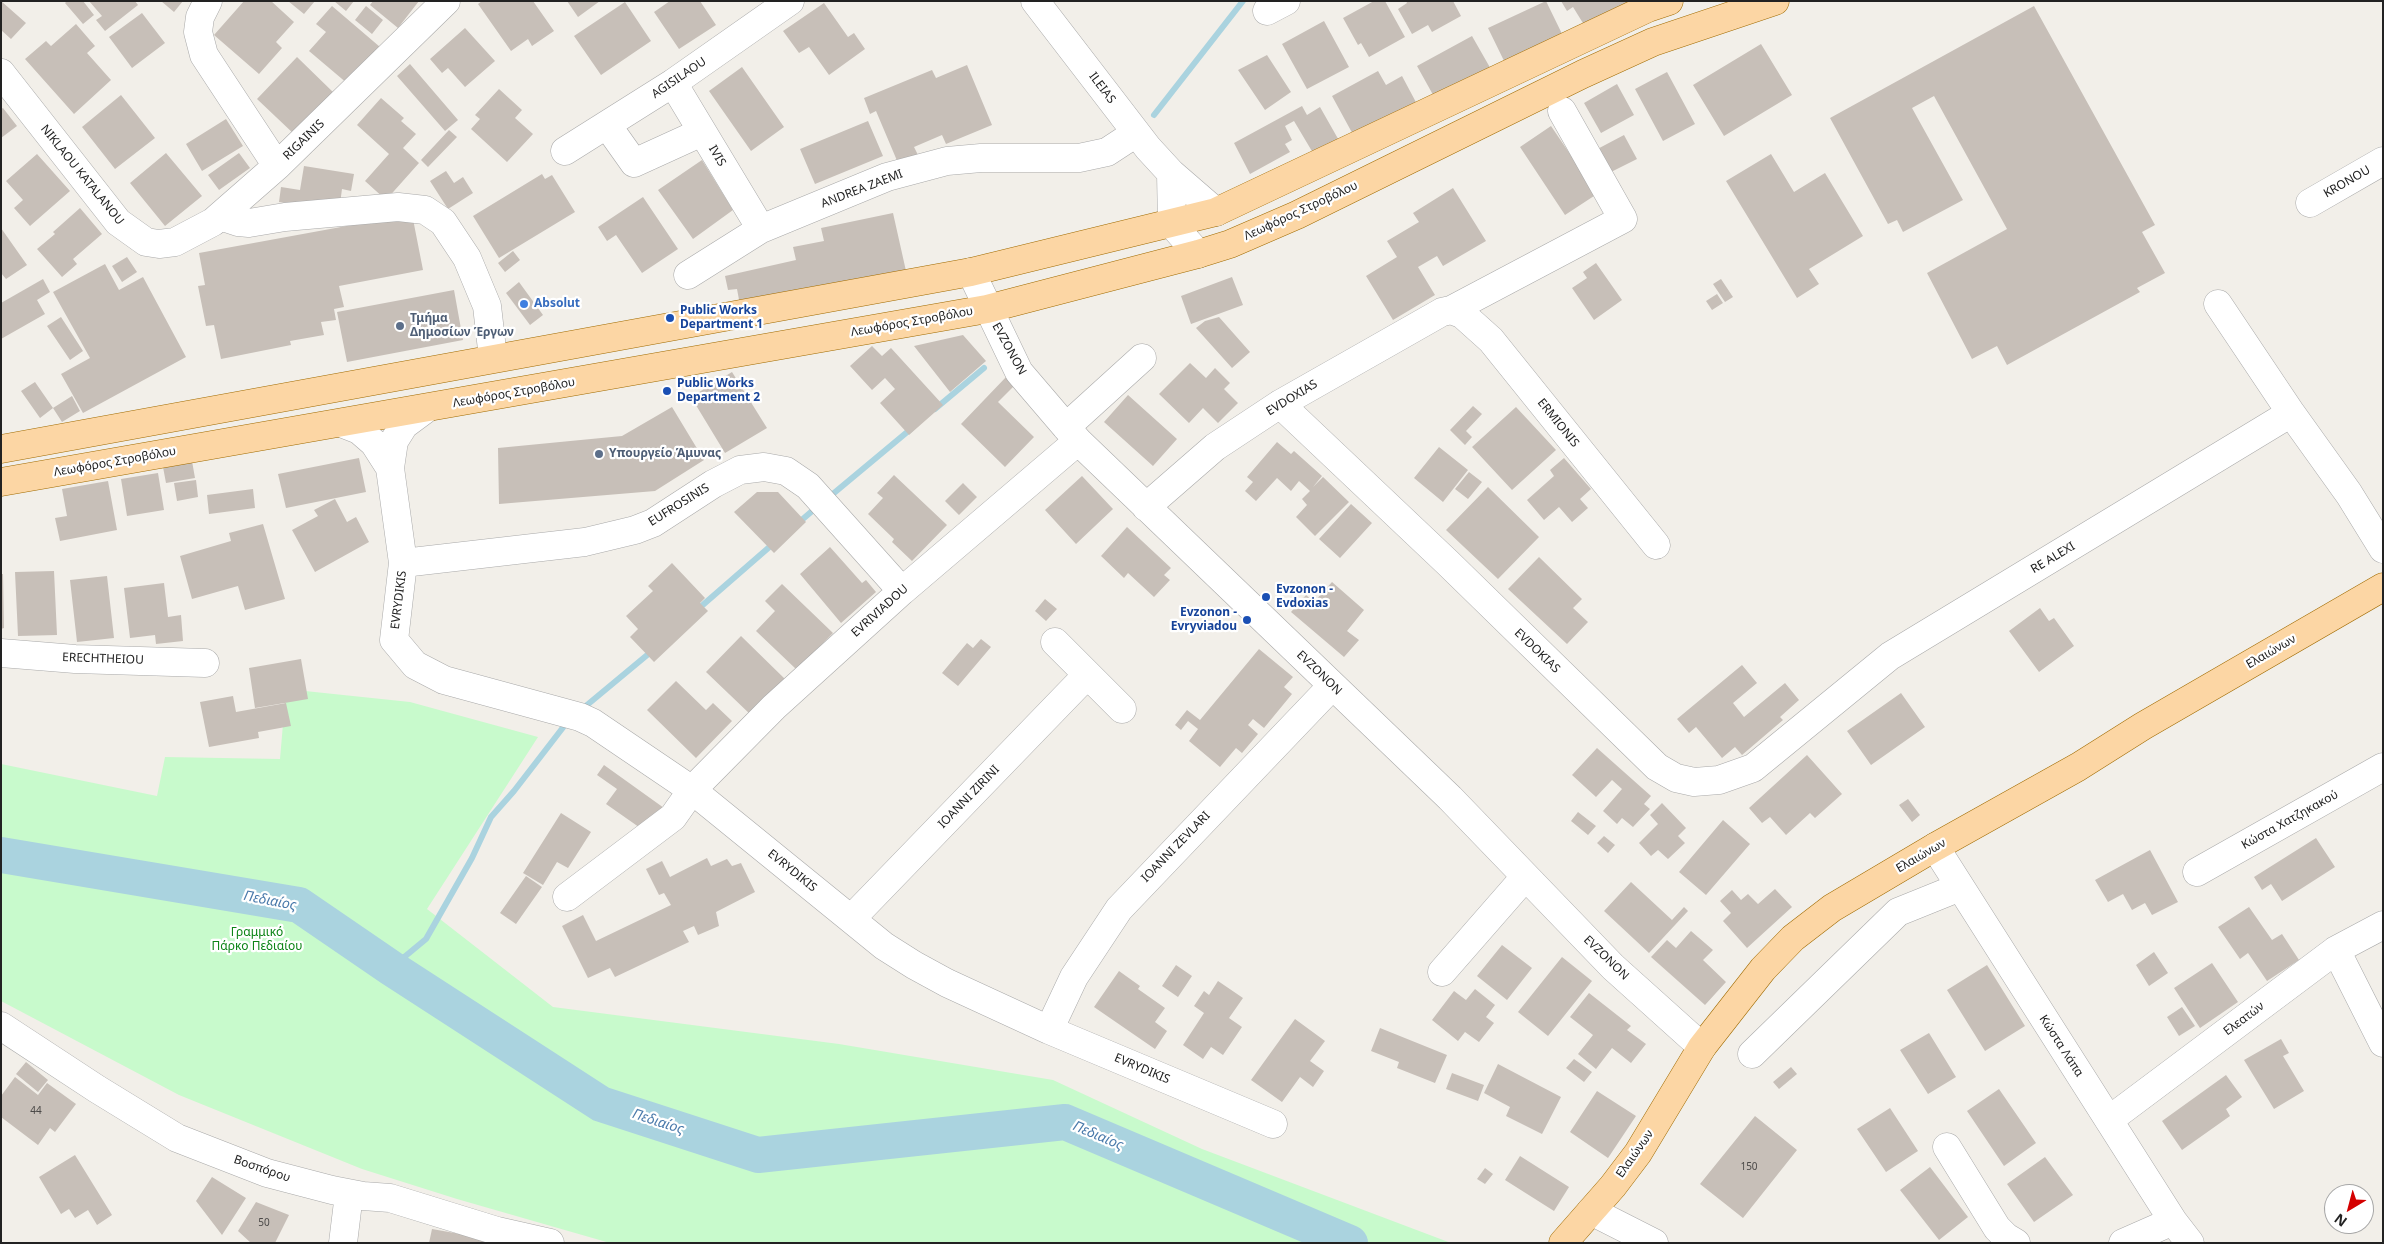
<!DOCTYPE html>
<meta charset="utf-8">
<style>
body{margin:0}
#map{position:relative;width:2384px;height:1244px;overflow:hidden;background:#f2efe9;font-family:"Noto Sans",sans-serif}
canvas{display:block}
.frame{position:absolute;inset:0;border:2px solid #222;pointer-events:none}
.north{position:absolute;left:2324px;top:1184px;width:50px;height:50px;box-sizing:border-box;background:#fff;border:1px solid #a7a7a7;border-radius:50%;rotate:217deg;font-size:14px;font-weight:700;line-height:20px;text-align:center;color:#222}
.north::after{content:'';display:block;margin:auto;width:18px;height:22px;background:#d40000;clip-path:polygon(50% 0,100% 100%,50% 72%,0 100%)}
</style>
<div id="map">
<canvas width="2384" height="1244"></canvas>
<div class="frame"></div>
<div class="north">N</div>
</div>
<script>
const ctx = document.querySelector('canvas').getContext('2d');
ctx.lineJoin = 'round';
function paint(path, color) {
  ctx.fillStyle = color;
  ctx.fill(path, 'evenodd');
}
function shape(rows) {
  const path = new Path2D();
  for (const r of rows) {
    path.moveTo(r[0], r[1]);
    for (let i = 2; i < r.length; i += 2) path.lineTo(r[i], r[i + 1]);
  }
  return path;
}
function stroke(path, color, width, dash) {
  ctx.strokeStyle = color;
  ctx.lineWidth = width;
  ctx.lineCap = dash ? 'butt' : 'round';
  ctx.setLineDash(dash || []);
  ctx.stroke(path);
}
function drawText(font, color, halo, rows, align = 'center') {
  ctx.font = font + ' "Noto Sans",sans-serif';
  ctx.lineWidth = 4.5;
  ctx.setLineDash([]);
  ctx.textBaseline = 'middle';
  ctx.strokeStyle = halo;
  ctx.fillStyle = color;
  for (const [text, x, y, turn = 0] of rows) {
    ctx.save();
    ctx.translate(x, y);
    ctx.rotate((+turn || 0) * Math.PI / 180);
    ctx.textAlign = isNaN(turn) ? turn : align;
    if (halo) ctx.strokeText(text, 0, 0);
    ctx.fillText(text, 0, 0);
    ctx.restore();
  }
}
const park = shape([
 [286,689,410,702,538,737,427,909,553,1007,839,1044,1053,1080,1202,1149,1451,1243,610,1243,457,1199,362,1169,179,1095,1,1001,1,764,157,796,165,757,280,759]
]);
const stream = shape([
 [1154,115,1243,1],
 [935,409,984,368],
 [828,498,912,428],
 [797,524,818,506],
 [697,610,774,543],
 [581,710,652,651],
 [391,968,426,939,472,858,491,817,514,791,568,721]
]);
const river = shape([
 [1,855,299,905,391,968,601,1104,758,1155,1065,1122,1350,1243]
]);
const building = shape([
 [1,1,26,23,11,39,1,30],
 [67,1,83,1,94,15,83,24,65,3],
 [89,1,135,1,138,5,105,31,96,20,102,16],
 [161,1,183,1,174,12],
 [244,1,271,1,294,22,276,42,282,48,259,74,214,35],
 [288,1,315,1,304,14],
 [334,1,354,1,346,11],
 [373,1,419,1,398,28,370,5],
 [482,1,533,1,554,31,532,46,528,39,511,51,478,4],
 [567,1,600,1,578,17],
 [670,1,700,1,716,25,679,49,654,12],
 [1374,1,1385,1,1405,37,1369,57,1361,43,1358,45,1343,18],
 [1406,1,1453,1,1461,16,1432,32,1428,25,1412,34,1398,9,1407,3],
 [1546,1,1565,40,1507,67,1488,28],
 [1561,1,1626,1,1628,3,1586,28,1573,7,1567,11],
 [625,2,651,41,601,75,574,36],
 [824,3,848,37,854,33,865,49,829,75,809,47,799,53,783,31],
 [332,6,380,47,348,84,309,51,326,32,316,24],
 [366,6,383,20,372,34,355,20],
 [2034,6,2155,225,2142,232,2165,273,2137,288,2140,292,2007,365,1997,346,1972,359,1927,273,2007,229,1934,96,1912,108,1963,200,1903,232,1897,220,1888,224,1830,118],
 [142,13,165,43,132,68,109,37],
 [1324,21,1349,67,1307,89,1282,44],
 [76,24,95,46,87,53,111,80,74,114,25,59,46,41,51,46],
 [465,28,495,61,465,87,448,68,442,73,430,59],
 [1472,36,1492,71,1437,102,1417,66],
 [1761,44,1792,95,1724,136,1693,85],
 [1267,55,1291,92,1265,110,1238,70],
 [297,57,335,94,295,135,257,99],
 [410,64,458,120,445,131,397,76],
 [967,65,992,125,946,144,942,135,914,147,918,155,898,163,876,111,870,114,864,98,932,70,936,78],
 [742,67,784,127,751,151,709,91],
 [1378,71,1386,85,1402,76,1418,106,1356,140,1332,96],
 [1667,72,1695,124,1663,141,1635,89],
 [1617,84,1634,115,1601,133,1584,103],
 [499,89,522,110,515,118,533,134,507,162,471,129,480,119,475,115],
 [121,95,155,138,115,169,82,127],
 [381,98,404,118,401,121,416,134,403,148,419,163,386,200,365,181,389,154,357,125],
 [1302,106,1307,115,1320,107,1341,144,1316,158,1294,121,1285,126,1292,140,1285,144,1290,152,1250,174,1234,143],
 [3,108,17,126,1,138,1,109],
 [226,119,243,146,202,171,186,144],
 [868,121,883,156,815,184,800,149],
 [1551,126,1597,194,1565,215,1520,147],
 [449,130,457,137,428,167,421,160],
 [1624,135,1637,159,1609,173,1588,154],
 [166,153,202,196,165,226,130,183],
 [239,153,250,168,219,190,208,175],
 [37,154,70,191,30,226,14,208,23,200,6,181],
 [1771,154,1794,192,1825,173,1863,236,1809,269,1819,284,1797,298,1726,181],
 [702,160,733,210,693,239,658,190],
 [304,166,354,174,351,191,342,189,339,211,279,202,281,187,300,190],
 [446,171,454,183,463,177,473,193,448,209,430,181],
 [542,174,545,179,552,175,575,212,499,258,473,216],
 [1453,188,1486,241,1443,266,1437,256,1418,267,1435,295,1393,320,1366,276,1397,257,1387,241,1419,222,1413,213],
 [643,197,678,249,642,273,616,235,607,241,598,227],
 [80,208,102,234,73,259,77,264,62,277,37,249,55,234,53,232],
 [893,213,906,271,740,305,737,289,728,290,725,276,796,260,793,247,824,241,821,228],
 [412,214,423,270,339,286,344,307,334,309,336,320,321,322,324,335,290,341,291,345,221,359,214,325,206,326,198,286,205,285,199,253],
 [1,228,27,265,6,279,1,273],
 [513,251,520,260,505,272,498,263],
 [127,257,137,272,122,282,112,266],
 [1596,263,1622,300,1594,320,1572,288,1587,278,1583,272],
 [105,264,119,290,143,277,186,357,83,413,61,374,90,358,53,292],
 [1232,277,1243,305,1191,324,1181,296],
 [43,279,50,292,37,300,45,314,1,339,1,303],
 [1721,279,1733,297,1725,302,1713,284],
 [519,282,543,315,530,325,506,293],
 [454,290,463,340,347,362,337,312],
 [1717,294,1723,303,1712,310,1706,301],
 [61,317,83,351,70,360,47,326],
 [1219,317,1250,352,1232,368,1196,328,1205,321],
 [963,335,986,361,950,392,914,346],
 [872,346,882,356,891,348,943,405,909,435,880,403,895,389,885,378,872,390,850,366],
 [1190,363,1206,378,1215,368,1230,383,1224,389,1238,403,1218,423,1203,408,1189,423,1159,394],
 [732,372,767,428,725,453,691,397],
 [1007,376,1016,384,998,402,1034,437,1005,467,961,424],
 [35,382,53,408,40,418,21,391],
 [1128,395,1177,439,1153,466,1104,422],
 [72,396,80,411,62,422,53,408],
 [1473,406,1482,414,1466,431,1472,437,1465,445,1450,430],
 [672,407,704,460,655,491,499,504,498,448,622,436],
 [1516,407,1556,450,1512,490,1472,447],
 [1277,442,1291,454,1294,451,1322,476,1313,487,1323,477,1349,502,1315,536,1296,517,1307,505,1302,499,1310,491,1299,481,1291,491,1277,478,1256,501,1245,491,1253,482,1247,477],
 [1439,447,1468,470,1443,502,1414,478],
 [359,458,366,492,286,508,278,474],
 [1564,458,1591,489,1580,499,1588,508,1572,522,1559,507,1544,520,1527,500,1554,476,1550,470],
 [192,461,195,478,166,483,163,467],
 [1469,472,1482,482,1468,499,1455,489],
 [158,473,164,510,127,516,121,479],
 [894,475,947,525,912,561,892,542,894,539,868,514,883,498,877,493],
 [1082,476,1113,509,1076,544,1045,510],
 [196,480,198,497,177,501,174,483],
 [108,481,117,530,60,541,55,518,67,516,62,489],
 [963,483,977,497,959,515,945,501],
 [1488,487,1539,537,1498,579,1446,530],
 [253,489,255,508,209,514,207,495],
 [757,492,778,492,806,522,774,553,734,512],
 [335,499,347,522,356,517,369,542,315,572,292,530,318,516,314,510],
 [1351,504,1372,523,1340,558,1319,539],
 [263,524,285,599,245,610,238,586,192,599,180,556,231,541,229,533],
 [1127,527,1171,568,1164,575,1170,580,1154,597,1128,573,1124,578,1101,556],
 [830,547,862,583,866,580,876,592,841,623,800,574],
 [1539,557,1582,599,1573,608,1588,622,1567,644,1508,589],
 [672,563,705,598,700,603,708,611,654,662,630,637,638,629,626,616,653,591,648,586],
 [54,571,57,635,18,636,15,572],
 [1,574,3,574,4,628,1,629],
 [107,576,114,638,77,642,70,580],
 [1332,582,1364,610,1347,631,1359,640,1344,657,1291,612,1306,595,1314,602],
 [164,583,168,617,181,615,183,641,156,644,155,635,130,638,124,588],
 [782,584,833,633,797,670,756,631,775,611,765,601],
 [1045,599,1057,609,1046,621,1035,611],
 [2040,608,2049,621,2054,618,2074,646,2039,672,2009,631],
 [741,636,786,680,752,716,706,672],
 [981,639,991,647,958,686,942,673,967,643,973,648],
 [1259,649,1293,677,1284,687,1292,694,1264,728,1253,719,1248,725,1258,734,1242,753,1236,748,1220,767,1189,741,1198,729,1188,721,1181,730,1175,725,1187,710,1200,720],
 [301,659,308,699,255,708,249,668],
 [1742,665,1757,683,1733,703,1744,717,1785,683,1799,700,1780,717,1783,720,1742,755,1735,747,1722,758,1696,727,1689,733,1677,719],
 [676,681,706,710,713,703,732,721,696,758,647,710],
 [1901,693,1925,727,1871,765,1847,731],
 [233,696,236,712,286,703,291,726,258,732,259,738,209,747,200,702],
 [1597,748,1651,796,1644,804,1650,809,1633,827,1622,818,1617,824,1603,811,1622,789,1612,780,1596,797,1572,775],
 [1807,755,1842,794,1815,818,1810,813,1786,835,1770,817,1762,823,1749,808],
 [604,765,664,808,646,832,606,804,617,789,597,775],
 [1908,799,1920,815,1912,822,1899,805],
 [1662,803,1686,828,1678,836,1685,843,1668,859,1658,850,1651,856,1639,843,1658,824,1650,815],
 [1578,812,1596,826,1588,835,1571,821],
 [561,813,591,832,568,868,557,862,543,885,523,873],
 [1723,820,1750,844,1706,895,1679,872],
 [1604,836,1615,845,1608,853,1597,843],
 [2316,838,2335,867,2282,901,2271,884,2262,890,2254,877],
 [2150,850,2178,902,2152,915,2145,903,2132,910,2123,894,2108,902,2095,880],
 [707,858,711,866,727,859,732,866,741,863,755,892,716,912,719,926,698,935,694,926,683,931,689,942,615,977,610,968,588,978,562,926,583,915,596,941,671,905,664,893,659,895,646,869,662,861,670,877],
 [526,876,542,887,516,924,500,913],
 [1631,882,1672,920,1684,907,1688,911,1649,953,1604,911],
 [1775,889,1792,907,1747,948,1723,921,1731,913,1720,901,1732,890,1741,900,1748,894,1758,904],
 [2249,907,2272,940,2282,934,2299,960,2267,981,2248,953,2240,959,2218,927],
 [1691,931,1713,950,1703,960,1726,982,1705,1005,1651,957,1667,940,1676,948],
 [1502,945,1532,968,1507,1000,1477,976],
 [2154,952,2168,973,2149,986,2136,965],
 [1562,957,1592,981,1548,1036,1518,1012],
 [2212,963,2238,1002,2200,1028,2174,988],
 [1176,965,1192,976,1178,997,1162,986],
 [1987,965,2025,1026,1985,1051,1947,990],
 [1119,971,1140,986,1138,989,1165,1008,1155,1022,1167,1031,1155,1049,1094,1007],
 [1218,981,1243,998,1229,1018,1242,1027,1223,1055,1211,1047,1203,1059,1183,1045,1204,1013,1194,1006,1204,991,1209,995],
 [1475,989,1495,1005,1486,1017,1494,1023,1479,1042,1465,1032,1458,1041,1432,1020,1454,991,1466,1000],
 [1589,993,1631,1026,1627,1030,1646,1044,1631,1063,1612,1048,1596,1069,1578,1054,1593,1035,1570,1017],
 [2182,1007,2195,1026,2179,1036,2167,1017],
 [1295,1019,1325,1041,1310,1061,1324,1071,1313,1087,1300,1077,1282,1102,1251,1080],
 [1380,1028,1447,1055,1435,1083,1397,1068,1399,1062,1371,1051],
 [1929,1033,1956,1077,1928,1094,1900,1050],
 [2281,1039,2289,1053,2283,1056,2304,1091,2274,1109,2244,1060],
 [1574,1059,1592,1072,1584,1082,1566,1068],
 [26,1062,48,1080,38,1092,16,1074],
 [1498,1064,1561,1097,1542,1134,1506,1116,1510,1107,1484,1093],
 [1791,1067,1797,1074,1779,1089,1773,1082],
 [1452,1073,1484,1085,1478,1101,1446,1089],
 [2226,1075,2242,1097,2226,1109,2230,1116,2182,1150,2162,1121],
 [15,1077,38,1095,47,1083,76,1104,55,1132,50,1128,38,1145,1,1117,1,1096],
 [1999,1089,2036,1143,2004,1166,1967,1111],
 [1597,1091,1636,1116,1608,1158,1570,1132],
 [1890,1108,1918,1151,1886,1172,1857,1129],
 [1755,1116,1797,1150,1743,1218,1700,1184],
 [75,1155,112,1215,97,1225,88,1210,75,1218,69,1209,61,1214,39,1177],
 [1520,1156,1569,1187,1554,1211,1505,1180],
 [2045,1157,2073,1195,2034,1222,2007,1184],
 [1930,1167,1968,1217,1939,1240,1900,1190],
 [1485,1168,1493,1174,1485,1184,1477,1179],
 [212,1177,246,1198,222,1235,196,1201],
 [256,1202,289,1215,275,1243,251,1243,238,1231],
 [432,1229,488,1239,487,1243,429,1243]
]);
const minor = shape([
 [208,1,200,17,198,32,204,55,277,166],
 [1035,1,1148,148,1171,173,1216,212],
 [1267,11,1286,1],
 [1,73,118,222,146,242,159,244,175,242,213,222,277,166,446,1],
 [673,83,761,229],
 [607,125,634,163,702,132],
 [565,151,673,83,790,1],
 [1171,173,1172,224,1198,254],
 [2310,203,2383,161],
 [220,216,238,222,249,223,285,217,398,207,425,210,443,222,467,258,487,306,493,358],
 [971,272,1019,372,1078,441,1450,798,1613,967,1702,1047],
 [688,275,761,229,887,177,947,161,981,158,1079,158,1107,152,1136,133],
 [2218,304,2291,413,2349,494,2383,549],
 [1451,310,1462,314,1491,340,1656,545],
 [1280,404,1448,563,1657,767,1676,778,1694,782,1719,780,1753,768,1890,656,2291,413],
 [427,408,404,425,394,441,390,468,403,563,394,640,415,665,444,680,580,717,593,723,692,790,884,946,914,965,947,983,1049,1030,1273,1124],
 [341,423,359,430,374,443,390,468],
 [1066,427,1142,358],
 [1146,507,1215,447,1280,404,1442,312,1451,310,1623,219,1562,111],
 [403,563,585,542,635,530,653,523,713,484,740,470,764,467,786,471,808,486,902,591],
 [1055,642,1122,709],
 [1,653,75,659,205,663],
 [1935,847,2173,1221,2190,1243],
 [2197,872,2383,767],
 [567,897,673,817,692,790,774,707,902,591,1078,441],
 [851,919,1087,675],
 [2336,950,2383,1043],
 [1442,972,1525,877],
 [1,1026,97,1089,177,1138,267,1173,332,1190,363,1196,390,1198,497,1231,550,1243],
 [1049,1030,1074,977,1119,909,1332,686],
 [1752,1054,1898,912,1960,887],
 [2109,1120,2336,950,2383,925],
 [1947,1147,1997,1228,2006,1237,2016,1243],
 [1591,1211,1654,1243],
 [343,1243,349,1194],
 [2123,1243,2173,1221]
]);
const major = shape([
 [1,449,971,272,1216,212,1648,8,1669,1],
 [1,482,987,309,1198,254,1230,244,1297,215,1583,74,1653,42,1775,1],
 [1563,1243,1613,1186,1638,1153,1702,1047,1763,969,1793,938,1832,908,1935,847,2078,767,2143,726,2383,587]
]);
const markers = [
 [524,304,5,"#3f7fe0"],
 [670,318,5,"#1a4fb4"],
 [400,326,5,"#5c6f8a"],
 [667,391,5,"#1a4fb4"],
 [599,454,5,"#5c6f8a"],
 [1266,597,5,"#1a4fb4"],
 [1247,620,5,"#1a4fb4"]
];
const numberNames = [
 ["44",36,1111],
 ["150",1749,1167],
 ["50",264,1223]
];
const streetNames = [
 ["AGISILAOU",679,78,-34],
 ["ILEIAS",1102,88,53],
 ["RIGAINIS",304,140,-44],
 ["IVIS",717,156,59],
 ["NIKLAOU KATALANOU",82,175,51],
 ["KRONOU",2347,182,-30],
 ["ANDREA ZAEMI",862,189,-21],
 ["Λεωφόρος Στροβόλου",1301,211,-25],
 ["Λεωφόρος Στροβόλου",912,322,-10],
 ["EVZONON",1009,349,61],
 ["Λεωφόρος Στροβόλου",514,393,-10],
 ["EVDOXIAS",1292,398,-31],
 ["ERMIONIS",1558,423,51],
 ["Λεωφόρος Στροβόλου",115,462,-10],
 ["EUFROSINIS",679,505,-32],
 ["RE ALEXI",2053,558,-31],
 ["EVRYDIKIS",399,600,-83],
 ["EVRIVIADOU",880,611,-42],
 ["EVDOKIAS",1537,651,44],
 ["Ελαιώνων",2271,652,-30],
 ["ERECHTHEIOU",103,659,2],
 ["EVZONON",1319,673,44],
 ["IOANNI ZIRINI",969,797,-46],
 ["Κώστα Χατζηκακού",2290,820,-29],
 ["IOANNI ZEVLARI",1176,847,-46],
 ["Ελαιώνων",1921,856,-30],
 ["EVRYDIKIS",792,871,39],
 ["EVZONON",1606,958,44],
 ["Ελεατών",2244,1019,-37],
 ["Κώστα Λάπα",2061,1046,57],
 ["EVRYDIKIS",1142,1069,23],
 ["Ελαιώνων",1635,1154,-55],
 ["Βοσπόρου",262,1169,19]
];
const shopNames = [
 ["Absolut",534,304]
];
const transitNames = [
 ["Public Works",680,311],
 ["Department 1",680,325],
 ["Public Works",677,384],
 ["Department 2",677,398],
 ["Evzonon -",1276,590],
 ["Evdoxias",1276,604],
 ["Evzonon -",1237,613,"right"],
 ["Evryviadou",1237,627,"right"]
];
const serviceNames = [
 ["Τμήμα",410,319],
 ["Δημοσίων Έργων",410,333],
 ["Υπουργείο Άμυνας",609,454]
];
const parkNames = [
 ["Γραμμικό",257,933],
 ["Πάρκο Πεδιαίου",257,947]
];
const waterNames = [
 ["Πεδιαίος",270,901,11],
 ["Πεδιαίος",658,1122,18],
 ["Πεδιαίος",1098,1136,23]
];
paint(park, '#c8facc');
stroke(stream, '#aad3df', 6);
stroke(river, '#aad3df', 36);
paint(building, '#c7bfb8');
stroke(minor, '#a9a9a9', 29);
stroke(major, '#a06b00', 29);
stroke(minor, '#fff', 28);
stroke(major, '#fcd6a4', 28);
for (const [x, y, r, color] of markers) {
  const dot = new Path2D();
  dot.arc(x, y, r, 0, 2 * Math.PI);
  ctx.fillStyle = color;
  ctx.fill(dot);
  stroke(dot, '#fff', 2);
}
drawText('10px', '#4b4948', null, numberNames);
drawText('12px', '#222', '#fff', streetNames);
drawText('bold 12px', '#366cbe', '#fff', shopNames, 'left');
drawText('bold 12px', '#164399', '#fff', transitNames, 'left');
drawText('bold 12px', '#4e5e75', '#fff', serviceNames, 'left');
drawText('12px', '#0c8416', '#fff', parkNames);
drawText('italic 14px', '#4a7aab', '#fff', waterNames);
</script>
